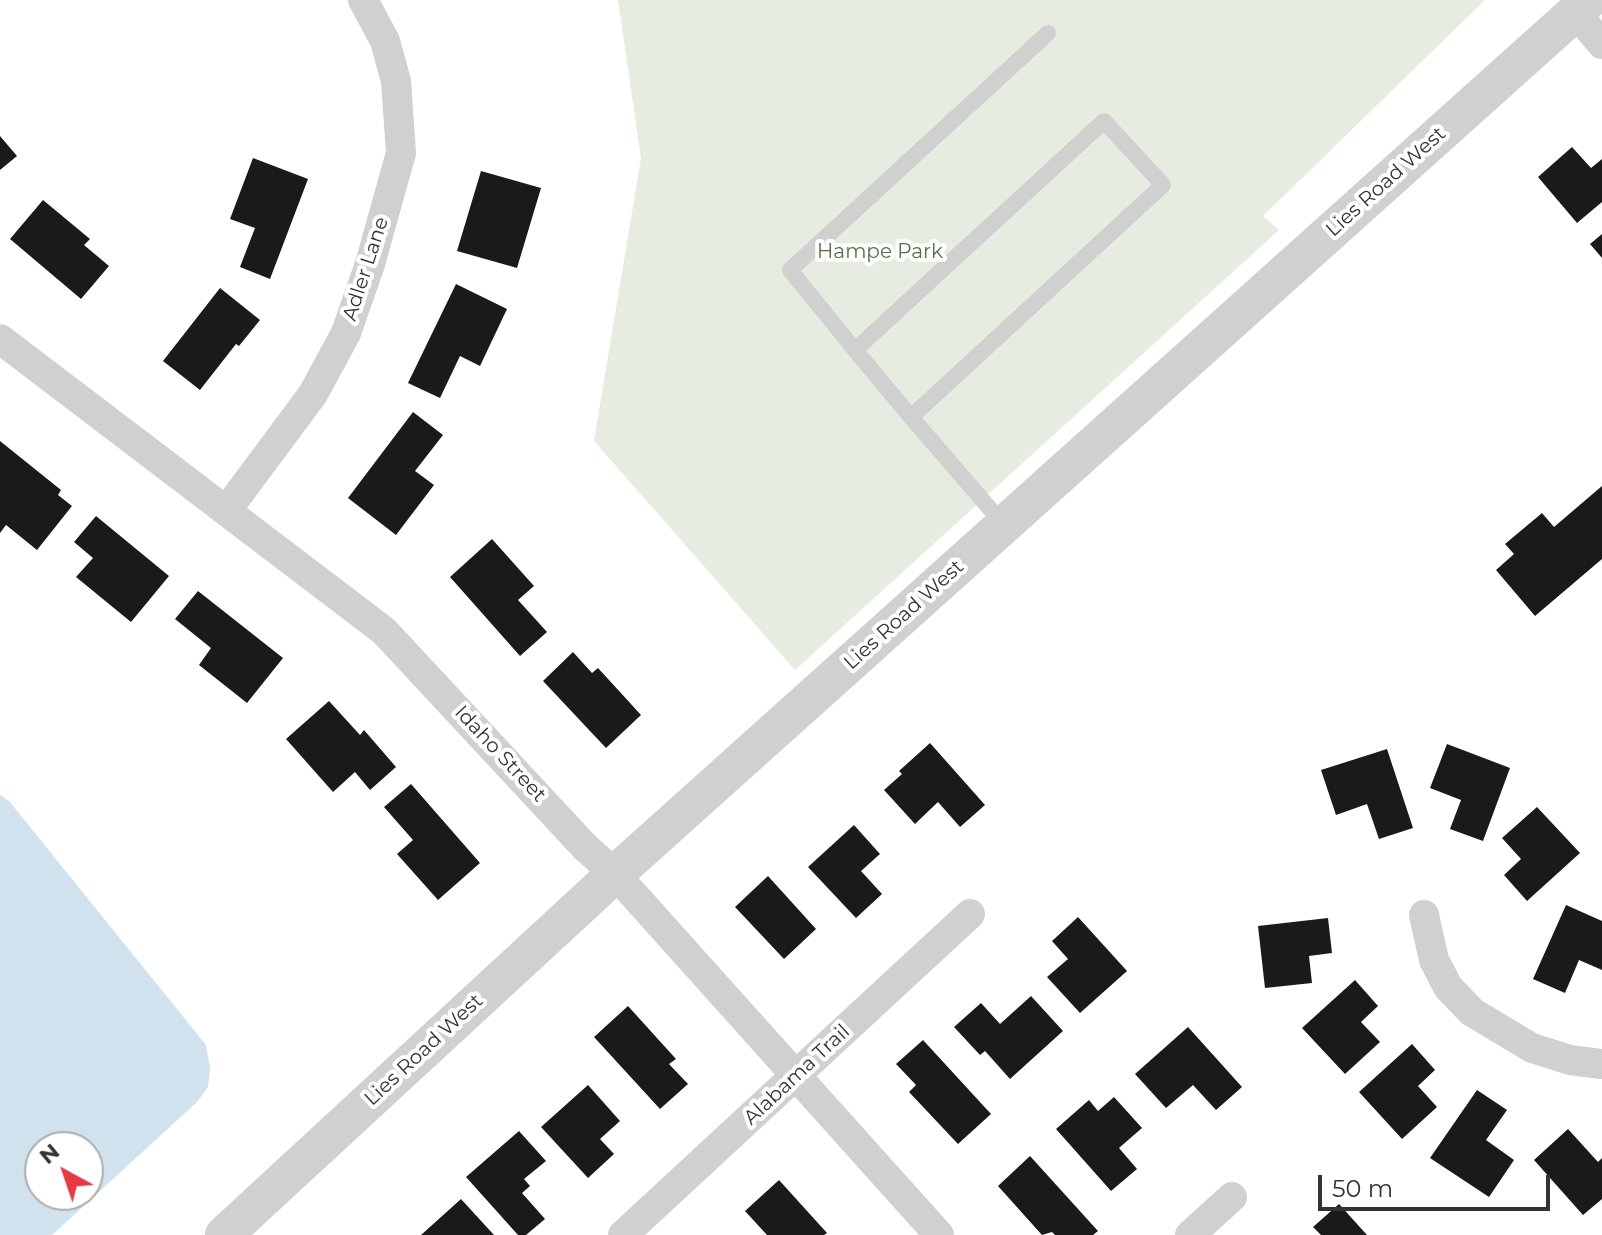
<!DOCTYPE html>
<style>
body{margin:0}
#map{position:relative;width:1602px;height:1235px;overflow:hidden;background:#fff;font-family:Montserrat,sans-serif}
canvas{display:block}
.north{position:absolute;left:24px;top:1131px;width:80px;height:80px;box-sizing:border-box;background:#fff;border:2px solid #adadad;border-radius:50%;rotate:320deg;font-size:22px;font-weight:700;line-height:32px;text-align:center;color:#333}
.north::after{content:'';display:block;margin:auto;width:28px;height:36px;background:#e63946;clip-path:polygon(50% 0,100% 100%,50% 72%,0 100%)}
.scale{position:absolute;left:1318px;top:1175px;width:232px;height:36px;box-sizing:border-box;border:4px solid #333;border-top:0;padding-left:10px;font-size:24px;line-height:28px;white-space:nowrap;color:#333;-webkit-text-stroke:6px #fff;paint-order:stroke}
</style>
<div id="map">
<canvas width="1602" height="1235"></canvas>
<div class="north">N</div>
<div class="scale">50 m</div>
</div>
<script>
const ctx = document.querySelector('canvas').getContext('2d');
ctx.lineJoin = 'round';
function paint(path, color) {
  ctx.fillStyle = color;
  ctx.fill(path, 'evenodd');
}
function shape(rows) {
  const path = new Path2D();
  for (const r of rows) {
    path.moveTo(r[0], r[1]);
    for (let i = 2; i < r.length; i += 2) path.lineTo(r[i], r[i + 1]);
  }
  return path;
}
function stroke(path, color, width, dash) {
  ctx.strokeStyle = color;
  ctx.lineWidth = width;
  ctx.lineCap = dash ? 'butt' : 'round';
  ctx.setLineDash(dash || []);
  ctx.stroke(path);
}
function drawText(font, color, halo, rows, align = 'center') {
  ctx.font = font + ' Montserrat,sans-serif';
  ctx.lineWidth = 8;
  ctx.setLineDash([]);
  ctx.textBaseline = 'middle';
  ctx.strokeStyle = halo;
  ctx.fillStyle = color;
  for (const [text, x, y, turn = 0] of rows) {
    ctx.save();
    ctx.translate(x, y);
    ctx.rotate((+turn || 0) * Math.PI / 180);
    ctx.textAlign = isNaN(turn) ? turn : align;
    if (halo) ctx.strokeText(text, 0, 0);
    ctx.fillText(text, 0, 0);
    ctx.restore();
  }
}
const green = shape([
 [618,0,1485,0,1263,216,1279,230,795,670,594,441,641,158]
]);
const water = shape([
 [0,795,9,801,206,1045,210,1068,208,1087,197,1102,52,1235,0,1235],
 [40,1147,88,1147,88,1195,40,1195]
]);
const building = shape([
 [0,136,17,156,0,170],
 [1572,147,1591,168,1602,159,1602,202,1577,223,1538,177],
 [253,158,308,179,270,279,240,267,255,228,230,219],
 [481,171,541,188,517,268,457,251],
 [43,200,90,239,84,245,109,266,81,299,10,239],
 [1602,234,1602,258,1590,244],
 [456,284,507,309,480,366,460,356,440,398,408,383],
 [220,288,260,320,239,346,236,344,200,390,163,361],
 [413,412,443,435,415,471,434,485,396,535,348,498],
 [0,441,61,490,58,495,72,506,37,550,6,525,0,533],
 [1602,486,1602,559,1535,616,1496,570,1514,554,1505,544,1542,513,1554,527],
 [96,516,169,576,131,622,76,577,93,558,74,542],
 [492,539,534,586,518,600,547,632,520,656,450,577],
 [198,591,283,658,247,703,199,665,211,648,175,619],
 [573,652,592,673,598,668,641,715,606,748,543,681],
 [329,701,360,735,364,730,396,767,370,790,355,772,333,792,286,739],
 [930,743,985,805,960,827,938,802,915,824,884,790,902,774,899,771],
 [1447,744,1510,768,1483,841,1450,829,1461,800,1430,788],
 [1387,749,1413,828,1379,839,1367,804,1336,815,1321,770],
 [411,784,480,863,438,900,397,854,413,840,384,807],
 [1537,807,1580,853,1527,901,1504,875,1521,859,1502,838],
 [854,825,880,854,861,871,882,894,856,918,808,867],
 [768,876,816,929,784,959,735,907],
 [1566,905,1602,921,1602,970,1579,960,1565,993,1533,979],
 [1078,917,1127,971,1080,1013,1047,977,1068,959,1052,941],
 [1328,918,1332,953,1309,956,1312,983,1265,988,1258,926],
 [1355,980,1378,1006,1361,1022,1380,1042,1345,1074,1302,1028],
 [1031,996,1063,1031,1010,1079,985,1051,980,1055,954,1027,981,1003,1000,1024],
 [628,1006,676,1059,669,1064,688,1084,660,1109,594,1037],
 [1188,1027,1242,1087,1216,1110,1193,1085,1166,1108,1135,1074],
 [923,1040,991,1114,958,1144,909,1092,916,1085,896,1064],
 [1412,1044,1435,1070,1418,1086,1437,1107,1402,1139,1359,1092],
 [588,1085,620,1121,600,1139,614,1154,588,1178,541,1127],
 [1477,1090,1507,1110,1486,1140,1514,1160,1489,1197,1430,1158],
 [1114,1097,1142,1128,1119,1148,1137,1169,1111,1191,1056,1129,1089,1100,1098,1111],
 [1568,1129,1598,1162,1602,1158,1602,1199,1583,1215,1534,1160],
 [519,1131,546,1161,524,1179,530,1186,522,1193,545,1219,526,1235,518,1235,466,1177],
 [1030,1156,1098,1231,1093,1235,1055,1235,1052,1232,1042,1235,998,1186],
 [779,1180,827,1233,824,1235,767,1235,745,1211],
 [461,1199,494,1235,421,1235],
 [1339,1204,1367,1235,1321,1235,1313,1227]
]);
const service = shape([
 [855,350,911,417],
 [1004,525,911,417,1163,185,1104,121,855,350,790,270,1048,33]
]);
const minor = shape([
 [1575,12,1602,44],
 [0,339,384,631,585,847,615,874,939,1235],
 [226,511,313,394,346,333,370,264,401,153,396,81,385,41,363,0],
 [1424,915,1434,960,1448,987,1472,1012,1532,1048,1570,1060,1602,1064],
 [623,1235,970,914],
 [1190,1235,1232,1197]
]);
const tertiary = shape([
 [224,1235,615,874,1589,0]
]);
const streetNames = [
 ["Lies Road West",1386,182,-42],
 ["Adler Lane",366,269,-72],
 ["Lies Road West",904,615,-42],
 ["Idaho Street",500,754,47],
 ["Lies Road West",424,1050,-43],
 ["Alabama Trail",797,1075,-43]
];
const parkNames = [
 ["Hampe Park",880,252]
];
paint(green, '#e6ecdf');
paint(water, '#cfe2ee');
paint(building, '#1a1a1a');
stroke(service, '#d0d0d0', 16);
stroke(minor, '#d0d0d0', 30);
stroke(tertiary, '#d0d0d0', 38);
drawText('20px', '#333', '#fff', streetNames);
drawText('20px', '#56703f', '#fff', parkNames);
</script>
